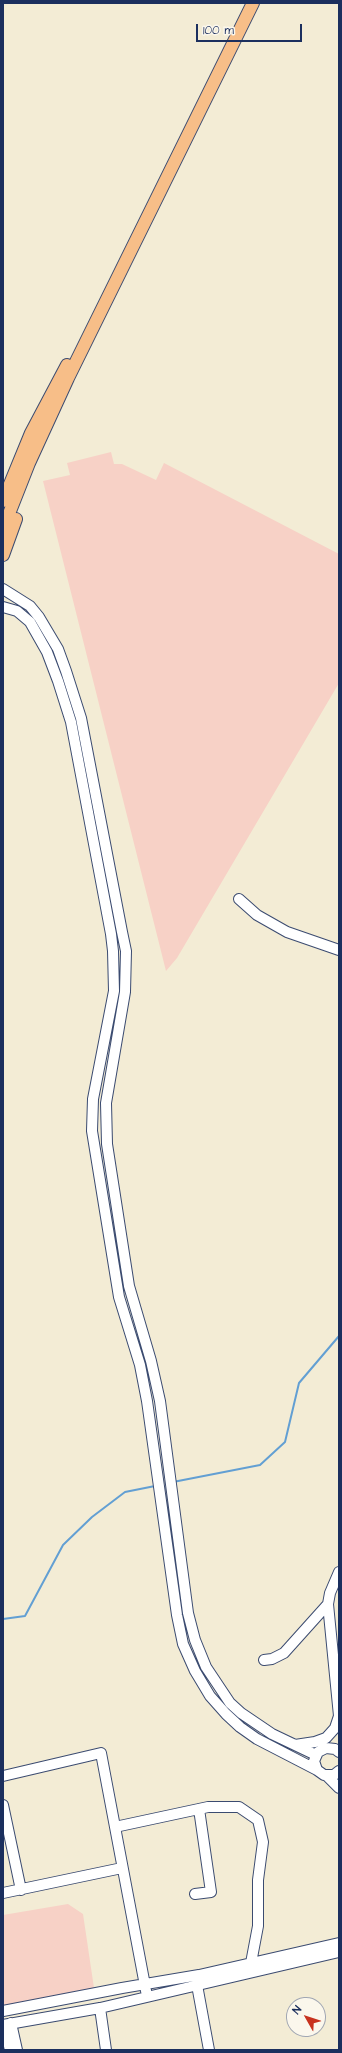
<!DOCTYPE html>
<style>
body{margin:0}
#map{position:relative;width:342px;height:2053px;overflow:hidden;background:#f3ecd5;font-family:"Architects Daughter",sans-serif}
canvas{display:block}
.frame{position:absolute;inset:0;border:4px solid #1b2f5e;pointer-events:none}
.north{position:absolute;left:286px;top:1997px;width:40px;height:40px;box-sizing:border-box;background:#fbf7ec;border:1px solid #a1a7b3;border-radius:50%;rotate:309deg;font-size:11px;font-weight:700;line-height:16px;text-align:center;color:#1b2f5e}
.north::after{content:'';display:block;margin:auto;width:14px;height:18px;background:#c8321e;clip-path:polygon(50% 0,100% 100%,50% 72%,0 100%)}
.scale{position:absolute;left:196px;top:24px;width:106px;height:18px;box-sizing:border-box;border:2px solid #1b2f5e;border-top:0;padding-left:5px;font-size:12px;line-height:14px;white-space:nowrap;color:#1b2f5e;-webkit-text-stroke:3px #fbf7ec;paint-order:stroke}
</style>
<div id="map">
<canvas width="342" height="2053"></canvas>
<div class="frame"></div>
<div class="north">N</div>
<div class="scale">100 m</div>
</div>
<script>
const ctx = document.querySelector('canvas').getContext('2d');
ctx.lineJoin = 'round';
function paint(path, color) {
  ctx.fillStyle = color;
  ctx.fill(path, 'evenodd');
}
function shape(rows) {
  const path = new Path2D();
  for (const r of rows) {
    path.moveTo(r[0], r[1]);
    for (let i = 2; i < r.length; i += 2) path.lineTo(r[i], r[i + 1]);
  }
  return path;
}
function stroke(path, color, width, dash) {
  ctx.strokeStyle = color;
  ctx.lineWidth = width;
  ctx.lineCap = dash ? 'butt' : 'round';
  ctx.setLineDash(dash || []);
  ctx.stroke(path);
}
const built = shape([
 [111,452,114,464,122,464,156,480,164,463,339,554,339,683,177,958,166,971,43,481,70,475,67,463],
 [68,1904,83,1914,94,1988,3,2006,3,1915]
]);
const stream = shape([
 [173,1482,260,1465,285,1442,299,1383,339,1336],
 [3,1619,25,1616,63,1545,92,1517,125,1492,155,1486]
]);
const minor = shape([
 [3,589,30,606,39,617,58,649,66,671,81,718,122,932,126,951,125,992,106,1103,107,1144,129,1286,151,1361,160,1401,188,1613,195,1640,206,1667,230,1703,241,1713,272,1734,316,1755],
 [3,607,17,611,30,622,47,652,58,681,71,722,111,934,113,951,114,991,93,1099,92,1131,119,1297,140,1365,147,1401,177,1615,183,1644,195,1671,210,1696,226,1714,240,1727,257,1739,317,1770],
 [239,899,257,915,287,932,339,950],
 [339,1572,330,1593,328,1604,339,1716],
 [264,1660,272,1659,284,1653,328,1604],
 [295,1745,315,1742,326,1738,335,1728,339,1716],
 [339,1752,335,1749,326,1748,318,1752,314,1761,317,1770,324,1775,334,1775,339,1771],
 [3,1776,101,1753,147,1996],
 [327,1776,339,1788],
 [3,1805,21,1890],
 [115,1827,208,1807,239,1807,258,1820,263,1842,258,1880,258,1926,251,1963],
 [3,1893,122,1868],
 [195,1894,211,1892,199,1809],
 [197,1985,209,2050],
 [100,2008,106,2050],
 [3,2011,122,1988,199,1975,339,1943],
 [11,2023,17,2050],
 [3,2025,100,2008,339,1952],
 [4,2025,10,2050]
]);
const major = shape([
 [3,501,31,433,67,365],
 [3,529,29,463,68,378,253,3],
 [3,555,16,519]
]);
paint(built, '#f7d1c6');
stroke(stream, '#629fd3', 2);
stroke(minor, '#3b4b70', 12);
stroke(major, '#3b4b70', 14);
stroke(minor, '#fff', 10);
stroke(major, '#f7be88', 12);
</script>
